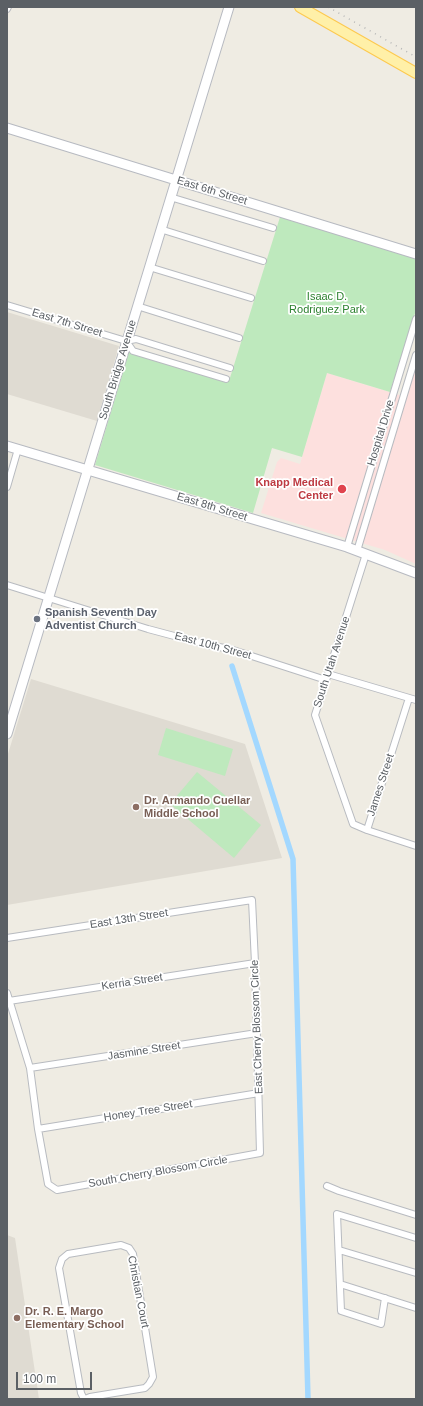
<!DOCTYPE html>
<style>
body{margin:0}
#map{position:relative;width:423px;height:1406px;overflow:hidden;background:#efece3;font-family:Helvetica,sans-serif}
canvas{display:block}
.frame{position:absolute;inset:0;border:8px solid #5b6065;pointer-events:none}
.scale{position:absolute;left:16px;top:1372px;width:76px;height:18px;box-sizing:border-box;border:2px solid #5b6065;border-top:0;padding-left:5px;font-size:12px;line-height:14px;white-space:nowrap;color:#5b6065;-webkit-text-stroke:3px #fff;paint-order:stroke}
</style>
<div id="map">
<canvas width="423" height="1406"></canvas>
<div class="frame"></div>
<div class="scale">100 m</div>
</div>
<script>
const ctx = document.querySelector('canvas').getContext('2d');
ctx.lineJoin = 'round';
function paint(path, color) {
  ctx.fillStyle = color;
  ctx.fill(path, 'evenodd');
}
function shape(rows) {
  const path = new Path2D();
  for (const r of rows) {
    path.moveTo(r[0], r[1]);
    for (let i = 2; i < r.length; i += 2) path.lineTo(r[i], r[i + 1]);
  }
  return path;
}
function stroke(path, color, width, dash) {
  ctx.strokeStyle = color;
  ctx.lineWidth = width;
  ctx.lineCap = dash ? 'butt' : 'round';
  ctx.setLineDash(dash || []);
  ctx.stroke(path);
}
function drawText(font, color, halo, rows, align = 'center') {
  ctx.font = font + ' Helvetica,sans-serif';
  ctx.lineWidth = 3.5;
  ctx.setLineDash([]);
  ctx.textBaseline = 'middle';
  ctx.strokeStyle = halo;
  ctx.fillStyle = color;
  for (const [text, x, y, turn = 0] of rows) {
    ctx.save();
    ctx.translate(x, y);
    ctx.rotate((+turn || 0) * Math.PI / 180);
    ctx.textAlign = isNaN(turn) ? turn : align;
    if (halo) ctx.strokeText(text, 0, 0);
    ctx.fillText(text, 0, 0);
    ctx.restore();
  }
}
const education = shape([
 [7,312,119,346,97,421,7,394],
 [31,679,245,744,282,858,7,905,7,757],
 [7,1235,15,1238,39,1399,7,1399]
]);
const medical = shape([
 [416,366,416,564,385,550,261,513,277,462,281,458,300,464,327,373,406,397]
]);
const green = shape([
 [280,217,416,259,416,310,390,392,327,373,302,457,272,448,253,513,95,465,129,352,229,381],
 [166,728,233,749,225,776,158,755],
 [197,772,261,825,234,858,170,804]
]);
const canal = shape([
 [232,666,293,859,308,1399]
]);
const street = shape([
 [7,9,8,7],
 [170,197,273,228],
 [160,229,263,261],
 [149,267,251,298],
 [7,305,126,341,136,339,230,368],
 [137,306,239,338],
 [126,341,133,351,226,379],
 [7,487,18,449],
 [347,547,416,319],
 [357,551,416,355],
 [366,554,315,715,353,824,367,830],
 [7,585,148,629,208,645,230,649,326,680],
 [328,674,416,700],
 [409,698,367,830,416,846],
 [7,938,252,900,255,963,260,1153,57,1190,48,1184,38,1129,30,1068,7,993],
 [9,1001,255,963],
 [30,1068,257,1033],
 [38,1129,259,1093],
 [327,1186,339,1191,416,1215],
 [339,1250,416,1273],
 [340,1284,416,1308],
 [385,1298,381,1324,341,1311,337,1214,416,1238],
 [84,1399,81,1393,59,1268,62,1259,68,1254,121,1245,129,1248,133,1254,153,1377,149,1384,145,1388,90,1397,85,1399]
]);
const secondary = shape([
 [7,128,416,254],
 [7,446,347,547,416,573],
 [7,734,229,7]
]);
const primary = shape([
 [300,7,416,73]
]);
const rail = shape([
 [328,7,416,57]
]);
const markers = [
 [342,489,5,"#e0444e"],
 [37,619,4,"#6b7280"],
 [136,807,4,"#8d6e63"],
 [17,1318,4,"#8d6e63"]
];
const streetNames = [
 ["East 6th Street",212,191,17],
 ["East 7th Street",67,323,17],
 ["South Bridge Avenue",118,370,-73],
 ["Hospital Drive",381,433,-73],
 ["East 8th Street",212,507,17],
 ["East 10th Street",213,646,15],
 ["South Utah Avenue",332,662,-72],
 ["James Street",381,785,-72],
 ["East 13th Street",129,919,-9],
 ["Kerria Street",132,982,-9],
 ["East Cherry Blossom Circle",257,1027,-92],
 ["Jasmine Street",144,1051,-9],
 ["Honey Tree Street",148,1111,-9],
 ["South Cherry Blossom Circle",158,1172,-10],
 ["Christian Court",138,1292,79]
];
const parkNames = [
 ["Isaac D.",327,297],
 ["Rodriguez Park",327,310]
];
const healthNames = [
 ["Knapp Medical",333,483],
 ["Center",333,496]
];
const worshipNames = [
 ["Spanish Seventh Day",45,613],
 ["Adventist Church",45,626]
];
const educationNames = [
 ["Dr. Armando Cuellar",144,801],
 ["Middle School",144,814],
 ["Dr. R. E. Margo",25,1312],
 ["Elementary School",25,1325]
];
paint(education, '#dfdbd2');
paint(medical, '#fde0de');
paint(green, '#bee9bd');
stroke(canal, '#a3d8ff', 5.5);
stroke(street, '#b8bbc0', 8);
stroke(secondary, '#b7bac1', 11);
stroke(primary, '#fdc94e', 12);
stroke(street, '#fff', 6);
stroke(secondary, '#fff', 9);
stroke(primary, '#fff0a8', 10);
stroke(rail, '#b5b6b6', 1.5, [1, 5]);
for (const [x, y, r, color] of markers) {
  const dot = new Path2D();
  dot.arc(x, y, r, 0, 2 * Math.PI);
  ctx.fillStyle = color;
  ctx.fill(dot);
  stroke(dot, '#fff', 1.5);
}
drawText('11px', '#5b6065', '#fff', streetNames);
drawText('11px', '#2d8230', '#fff', parkNames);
drawText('bold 11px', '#be3a42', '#fff', healthNames, 'right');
drawText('bold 11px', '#5b616d', '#fff', worshipNames, 'left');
drawText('bold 11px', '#785e54', '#fff', educationNames, 'left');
</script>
